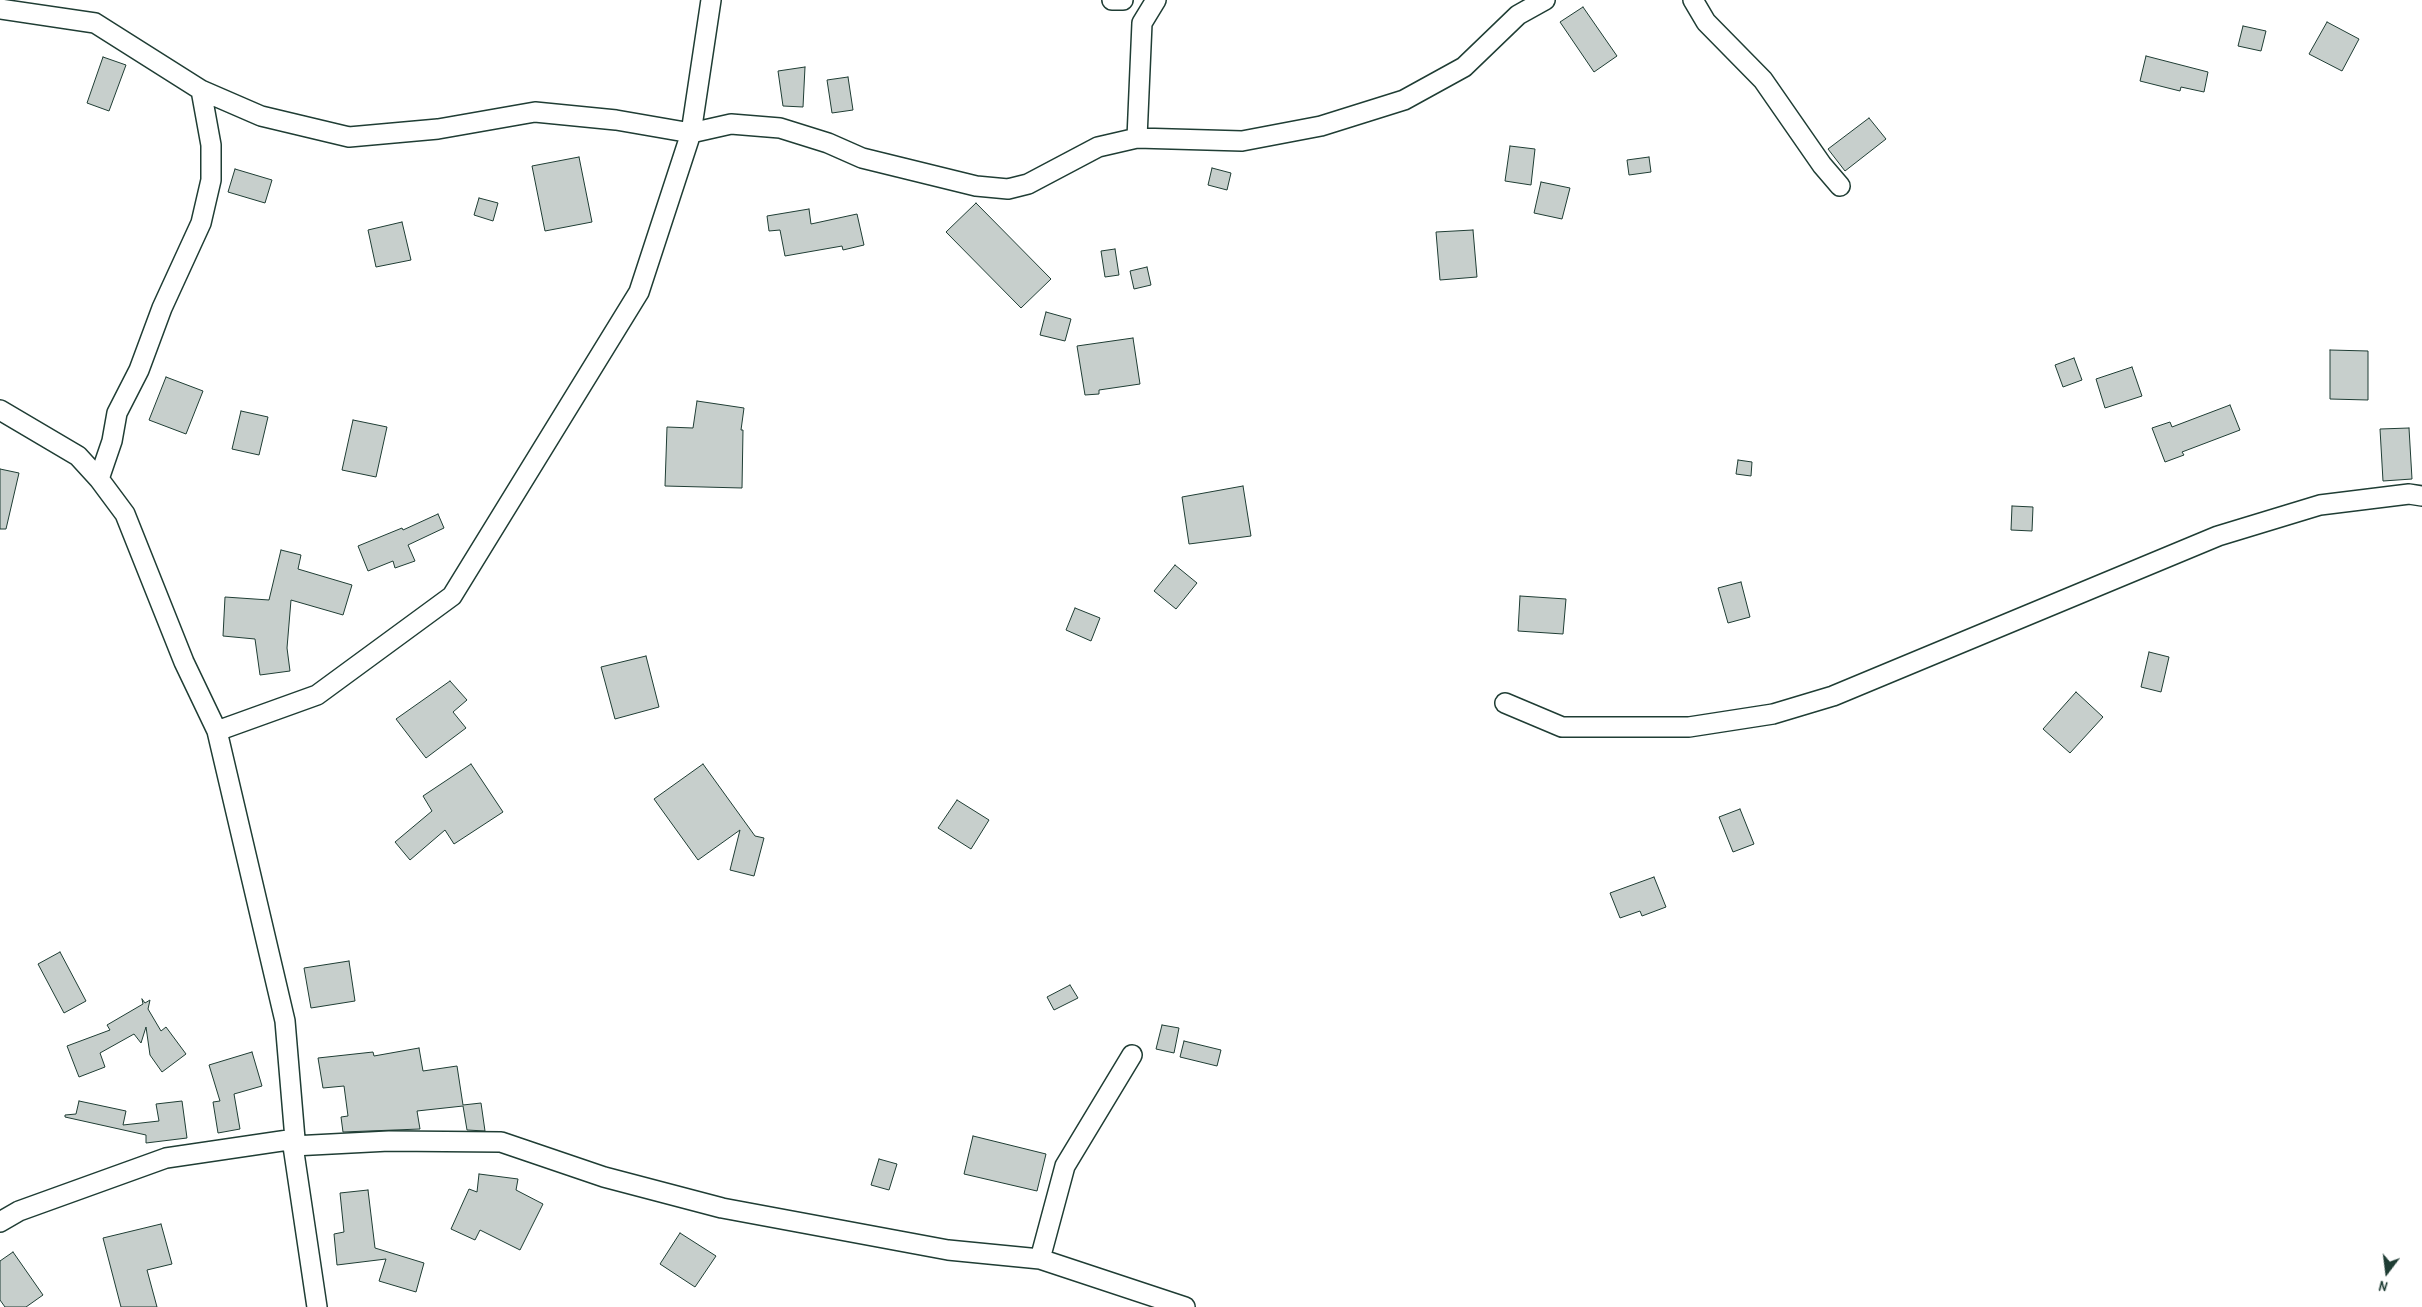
<!DOCTYPE html>
<style>
body{margin:0}
#map{position:relative;width:2422px;height:1307px;overflow:hidden;background:#fff;font-family:"Patrick Hand",sans-serif}
canvas{display:block}
.north{position:absolute;left:2362px;top:1247px;width:50px;height:50px;-webkit-text-stroke:4px #fff;paint-order:stroke;rotate:195deg;font-size:14px;font-weight:700;line-height:20px;text-align:center;color:#1f3d34}
.north::after{content:'';display:block;margin:auto;width:18px;height:22px;background:#1f3d34;clip-path:polygon(50% 0,100% 100%,50% 72%,0 100%)}
</style>
<div id="map">
<canvas width="2422" height="1307"></canvas>
<div class="north">N</div>
</div>
<script>
const ctx = document.querySelector('canvas').getContext('2d');
ctx.lineJoin = 'round';
function paint(path, color) {
  ctx.fillStyle = color;
  ctx.fill(path, 'evenodd');
}
function shape(rows) {
  const path = new Path2D();
  for (const r of rows) {
    path.moveTo(r[0], r[1]);
    for (let i = 2; i < r.length; i += 2) path.lineTo(r[i], r[i + 1]);
  }
  return path;
}
function stroke(path, color, width, dash) {
  ctx.strokeStyle = color;
  ctx.lineWidth = width;
  ctx.lineCap = dash ? 'butt' : 'round';
  ctx.setLineDash(dash || []);
  ctx.stroke(path);
}
const building = shape([
 [1583,7,1617,56,1594,72,1560,22,1583,7],
 [2327,22,2359,39,2342,71,2309,54,2327,22],
 [2243,26,2266,31,2261,51,2238,46,2243,26],
 [2146,56,2208,72,2204,92,2181,87,2180,91,2140,81,2146,56],
 [103,57,126,65,109,111,87,103,103,57],
 [805,67,803,107,783,106,778,71,805,67],
 [848,77,853,110,832,113,827,80,848,77],
 [1869,118,1886,139,1845,171,1828,149,1869,118],
 [1510,146,1535,149,1531,185,1505,181,1510,146],
 [579,157,592,222,545,231,532,166,579,157],
 [1649,157,1651,172,1629,175,1627,160,1649,157],
 [1212,168,1231,173,1227,190,1208,185,1212,168],
 [235,169,272,180,265,203,228,192,235,169],
 [1541,182,1570,188,1562,219,1534,213,1541,182],
 [479,198,498,203,493,221,474,215,479,198],
 [976,203,1051,279,1021,308,946,232,976,203],
 [809,209,811,224,857,214,864,245,843,250,842,246,785,256,780,230,769,231,767,216,809,209],
 [402,222,411,260,376,267,368,230,402,222],
 [1473,230,1477,277,1440,280,1436,232,1473,230],
 [1115,249,1119,275,1105,277,1101,251,1115,249],
 [1147,267,1151,285,1134,289,1130,271,1147,267],
 [1046,312,1071,319,1065,341,1040,335,1046,312],
 [1133,338,1140,384,1099,390,1099,394,1085,395,1077,346,1133,338],
 [2330,350,2368,351,2368,400,2330,399,2330,350],
 [2074,358,2082,380,2063,387,2055,365,2074,358],
 [2132,367,2142,396,2105,408,2096,379,2132,367],
 [166,377,203,391,186,434,149,420,166,377],
 [697,401,744,408,741,430,743,430,742,488,665,486,667,427,693,428,697,401],
 [2230,405,2240,430,2182,452,2184,455,2165,462,2152,428,2170,422,2172,427,2230,405],
 [241,411,268,417,259,455,232,449,241,411],
 [353,420,387,427,376,477,342,470,353,420],
 [2409,428,2412,479,2383,481,2380,429,2409,428],
 [1738,460,1752,462,1751,476,1736,474,1738,460],
 [0,469,19,473,6,529,0,529,0,469],
 [1243,486,1251,536,1189,544,1182,497,1243,486],
 [2012,506,2033,507,2032,531,2011,530,2012,506],
 [438,514,444,528,408,545,415,561,395,568,393,561,368,571,358,546,402,528,403,530,438,514],
 [281,550,301,555,298,569,352,585,343,615,291,600,287,648,290,671,260,675,255,639,223,636,225,597,269,600,281,550],
 [1175,565,1197,583,1176,609,1154,591,1175,565],
 [1741,582,1750,617,1728,623,1718,588,1741,582],
 [1520,596,1566,599,1563,634,1518,631,1520,596],
 [1075,608,1100,618,1091,641,1066,630,1075,608],
 [2149,652,2169,657,2161,692,2141,687,2149,652],
 [646,656,659,707,615,719,601,667,646,656],
 [450,681,467,700,453,712,466,728,426,758,396,719,450,681],
 [2076,692,2103,717,2070,753,2043,729,2076,692],
 [471,764,503,812,454,844,445,830,410,860,395,842,432,811,423,796,471,764],
 [703,764,755,836,764,838,754,876,730,870,740,830,698,860,654,799,703,764],
 [957,800,989,820,971,849,938,828,957,800],
 [1740,809,1754,844,1733,852,1719,817,1740,809],
 [1654,877,1666,907,1642,916,1640,911,1620,918,1610,893,1654,877],
 [60,952,86,1001,64,1013,38,964,60,952],
 [349,961,355,1001,311,1008,304,968,349,961],
 [1070,985,1078,998,1054,1010,1047,997,1070,985],
 [142,999,145,1003,150,1000,148,1009,161,1031,166,1027,186,1054,162,1072,150,1055,146,1027,141,1043,134,1034,100,1053,105,1067,79,1077,67,1046,110,1030,107,1025,143,1004,142,999],
 [1162,1025,1179,1028,1174,1053,1156,1049,1162,1025],
 [1184,1041,1221,1050,1217,1066,1180,1057,1184,1041],
 [419,1048,423,1071,457,1066,463,1105,481,1103,485,1131,467,1130,463,1106,417,1111,420,1129,343,1132,341,1117,348,1116,344,1086,323,1088,318,1058,373,1052,374,1056,419,1048],
 [252,1052,262,1086,234,1094,240,1129,218,1133,213,1102,220,1101,209,1065,252,1052],
 [79,1101,126,1111,123,1125,159,1121,156,1104,182,1101,187,1138,146,1143,146,1135,65,1117,65,1115,76,1114,79,1101],
 [973,1136,1046,1154,1037,1191,964,1174,973,1136],
 [879,1159,897,1164,889,1190,871,1185,879,1159],
 [479,1174,518,1179,516,1190,543,1204,520,1250,480,1230,475,1240,451,1229,469,1189,477,1192,479,1174],
 [368,1190,375,1248,424,1263,416,1292,379,1281,386,1259,337,1265,334,1234,344,1232,340,1193,368,1190],
 [161,1224,172,1264,147,1270,157,1307,121,1307,103,1238,161,1224],
 [680,1233,716,1256,695,1287,660,1264,680,1233],
 [13,1252,43,1295,26,1307,5,1307,0,1300,0,1261,13,1252]
]);
const minor = shape([
 [1112,0,1123,0],
 [1693,0,1706,22,1763,80,1822,165,1840,186],
 [0,9,95,23,201,90,261,116,349,137,438,129,535,112,616,120,691,133,731,124,780,128,828,143,862,158,976,186,1008,189,1028,184,1098,147,1137,138,1242,141,1321,126,1404,100,1464,67,1518,15,1545,0],
 [1137,138,1142,23,1156,0],
 [0,410,78,456,99,479,125,514,184,662,217,731,285,1021,295,1139,293,1146,317,1307],
 [99,479,112,441,117,413,139,370,162,308,201,223,211,180,211,145,201,90],
 [1505,703,1562,727,1689,727,1773,714,1833,696,2218,536,2320,505,2409,494,2422,496],
 [217,731,317,695,452,596,639,292,691,133,711,0],
 [293,1146,389,1141,501,1142,604,1177,722,1208,948,1250,1040,1259,1185,1307],
 [0,1222,19,1211,166,1158,295,1139],
 [1040,1259,1065,1166,1132,1055]
]);
paint(building, '#c7cfcc');
stroke(building, '#1f3d34', 1);
stroke(minor, '#1f3d34', 22);
stroke(minor, '#fff', 19);
</script>
